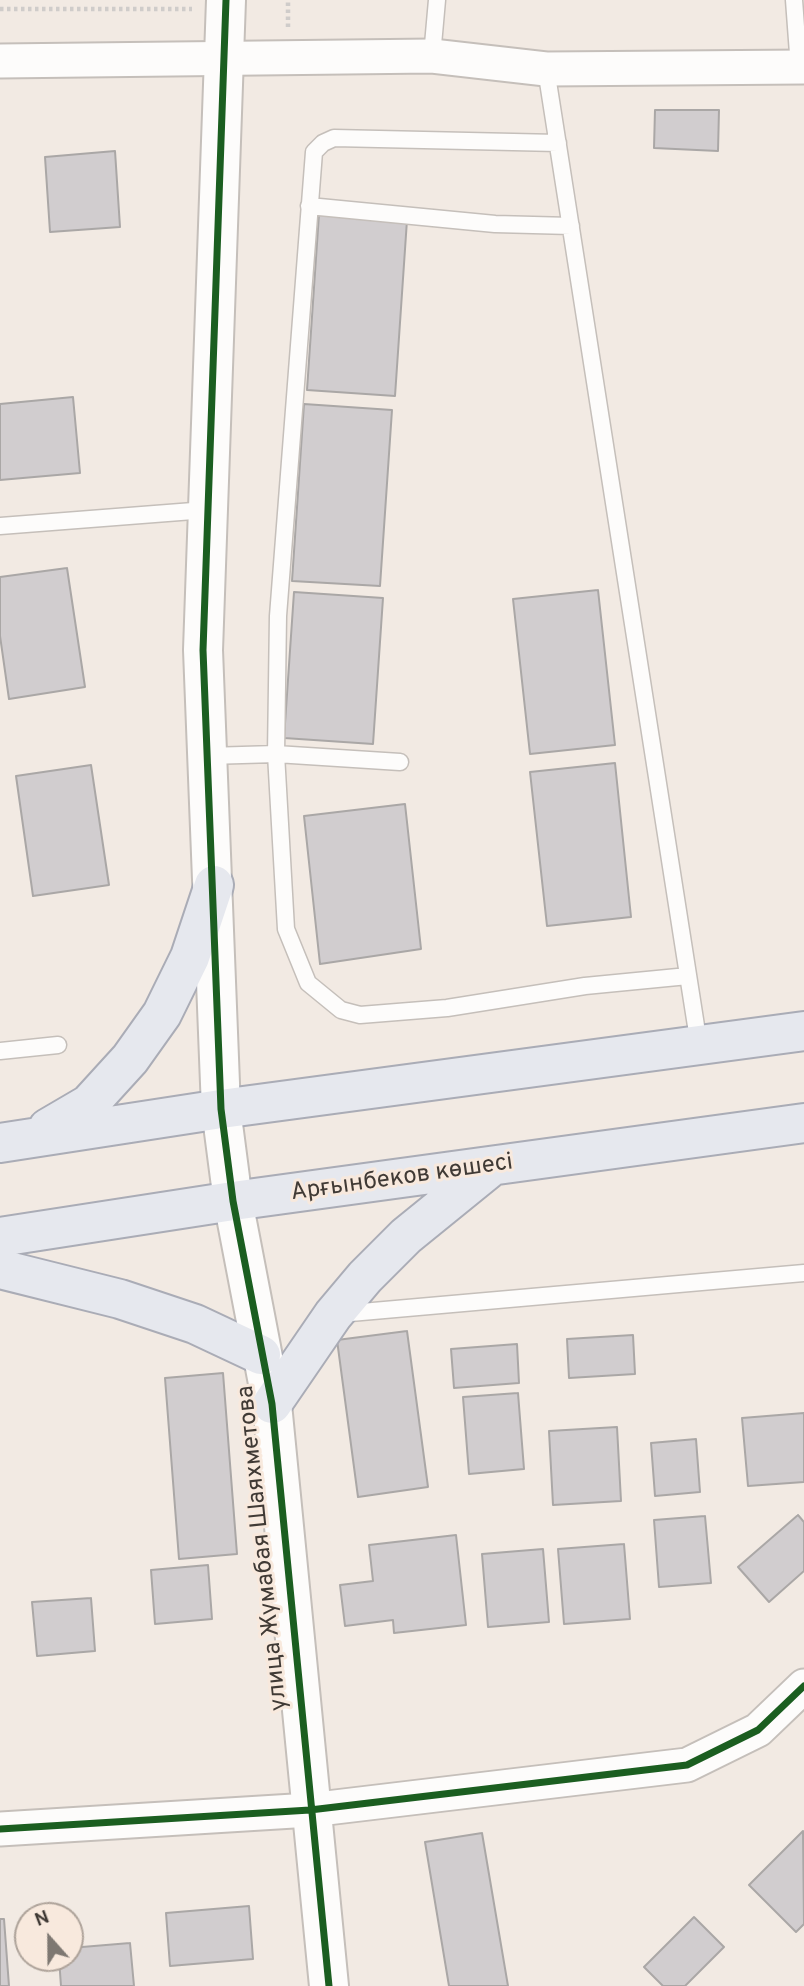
<!DOCTYPE html>
<meta charset="utf-8">
<style>
body{margin:0}
#map{position:relative;width:804px;height:1986px;overflow:hidden;background:#f2eae3;font-family:Overpass,sans-serif}
canvas{display:block}
.north{position:absolute;left:14px;top:1902px;width:70px;height:70px;box-sizing:border-box;background:#f8e9dd;border:2px solid #aea39a;border-radius:50%;rotate:339deg;font-size:19px;font-weight:700;line-height:28px;text-align:center;color:#403a35}
.north::after{content:'';display:block;margin:auto;width:24px;height:32px;background:#7e7872;clip-path:polygon(50% 0,100% 100%,50% 72%,0 100%)}
</style>
<div id="map">
<canvas width="804" height="1986"></canvas>
<div class="north">N</div>
</div>
<script>
const ctx = document.querySelector('canvas').getContext('2d');
ctx.lineJoin = 'round';
function paint(path, color) {
  ctx.fillStyle = color;
  ctx.fill(path, 'evenodd');
}
function shape(rows) {
  const path = new Path2D();
  for (const r of rows) {
    path.moveTo(r[0], r[1]);
    for (let i = 2; i < r.length; i += 2) path.lineTo(r[i], r[i + 1]);
  }
  return path;
}
function stroke(path, color, width, dash) {
  ctx.strokeStyle = color;
  ctx.lineWidth = width;
  ctx.lineCap = dash ? 'butt' : 'round';
  ctx.setLineDash(dash || []);
  ctx.stroke(path);
}
function drawText(font, color, halo, rows, align = 'center') {
  ctx.font = font + ' Overpass,sans-serif';
  ctx.lineWidth = 6;
  ctx.setLineDash([]);
  ctx.textBaseline = 'middle';
  ctx.strokeStyle = halo;
  ctx.fillStyle = color;
  for (const [text, x, y, turn = 0] of rows) {
    ctx.save();
    ctx.translate(x, y);
    ctx.rotate((+turn || 0) * Math.PI / 180);
    ctx.textAlign = isNaN(turn) ? turn : align;
    if (halo) ctx.strokeText(text, 0, 0);
    ctx.fillText(text, 0, 0);
    ctx.restore();
  }
}
const building = shape([
 [655,110,719,110,718,151,654,148,655,110],
 [115,151,120,227,50,232,45,157,115,151],
 [319,214,407,220,395,396,307,390,319,214],
 [73,397,80,473,0,480,0,404,73,397],
 [304,404,392,410,380,586,292,581,304,404],
 [67,568,85,687,9,699,0,636,0,577,67,568],
 [598,590,615,745,530,754,513,599,598,590],
 [294,592,383,598,373,744,284,738,294,592],
 [615,763,631,917,547,926,530,772,615,763],
 [91,765,109,885,33,896,16,776,91,765],
 [405,804,421,949,320,964,304,816,405,804],
 [407,1331,428,1487,358,1497,337,1340,407,1331],
 [633,1335,635,1374,569,1378,567,1339,633,1335],
 [517,1344,519,1383,454,1388,451,1349,517,1344],
 [223,1373,237,1554,179,1559,165,1378,223,1373],
 [518,1393,524,1469,469,1474,463,1397,518,1393],
 [804,1413,804,1482,748,1486,742,1418,804,1413],
 [617,1427,621,1501,553,1505,549,1431,617,1427],
 [696,1439,700,1492,655,1496,651,1443,696,1439],
 [798,1515,804,1522,804,1571,769,1602,738,1567,798,1515],
 [705,1516,711,1583,659,1587,654,1520,705,1516],
 [456,1535,466,1625,394,1633,393,1620,345,1626,340,1585,373,1581,369,1545,456,1535],
 [624,1544,630,1619,564,1624,558,1549,624,1544],
 [543,1549,549,1622,488,1627,482,1554,543,1549],
 [208,1565,212,1619,155,1624,151,1570,208,1565],
 [91,1598,95,1651,37,1656,32,1602,91,1598],
 [803,1831,804,1924,796,1932,749,1885,803,1831],
 [482,1833,508,1986,449,1986,425,1842,482,1833],
 [249,1906,253,1959,170,1966,166,1913,249,1906],
 [694,1917,724,1947,685,1986,663,1986,644,1967,694,1917],
 [0,1919,4,1919,9,1986,0,1986,0,1919],
 [130,1943,134,1986,61,1986,59,1958,70,1958,70,1948,130,1943]
]);
const path = shape([
 [0,9,192,9],
 [288,27,288,0]
]);
const lane = shape([
 [794,0,799,67],
 [432,56,437,0],
 [546,69,699,1045],
 [558,143,334,138,323,143,314,152,278,616,276,754,286,929,308,983,341,1010,360,1015,447,1008,585,986,688,976],
 [309,206,495,224,571,226],
 [0,526,206,510],
 [208,756,276,754,400,762],
 [0,1051,58,1045],
 [339,1314,804,1273]
]);
const street = shape([
 [0,61,432,56,546,69,804,67],
 [0,1829,310,1810,687,1765,758,1730,804,1686]
]);
const secondary = shape([
 [226,0,203,650,221,1109,233,1201,272,1404,329,1986]
]);
const primary = shape([
 [48,1128,89,1104,130,1059,162,1014,190,957,214,885],
 [0,1143,221,1109,804,1031],
 [0,1237,233,1201,804,1123],
 [0,1269,120,1299,195,1324,261,1355],
 [272,1404,333,1315,365,1277,406,1236,491,1167]
]);
const cycleway = shape([
 [226,0,203,650,221,1109,233,1201,272,1404,329,1986],
 [0,1829,310,1810,687,1765,758,1730,804,1686]
]);
const streetNames = [
 ["Арғынбеков көшесі",402,1179,-8],
 ["улица Жумабая Шаяхметова",264,1548,-96]
];
paint(building, '#d1cdcf');
stroke(building, '#aaa7a6', 2);
stroke(lane, '#c5bfba', 19);
stroke(street, '#c5bfba', 37);
stroke(secondary, '#c5bfba', 42);
stroke(primary, '#aaacb6', 42);
stroke(path, '#cfccca', 4.5, [3.5, 3.5]);
stroke(lane, '#fdfcfb', 16);
stroke(street, '#fdfcfb', 33);
stroke(secondary, '#fdfcfb', 38);
stroke(primary, '#e6e8ee', 38);
stroke(cycleway, '#1b5e20', 7);
drawText('24px', '#403a35', '#f8e9dd', streetNames);
</script>
